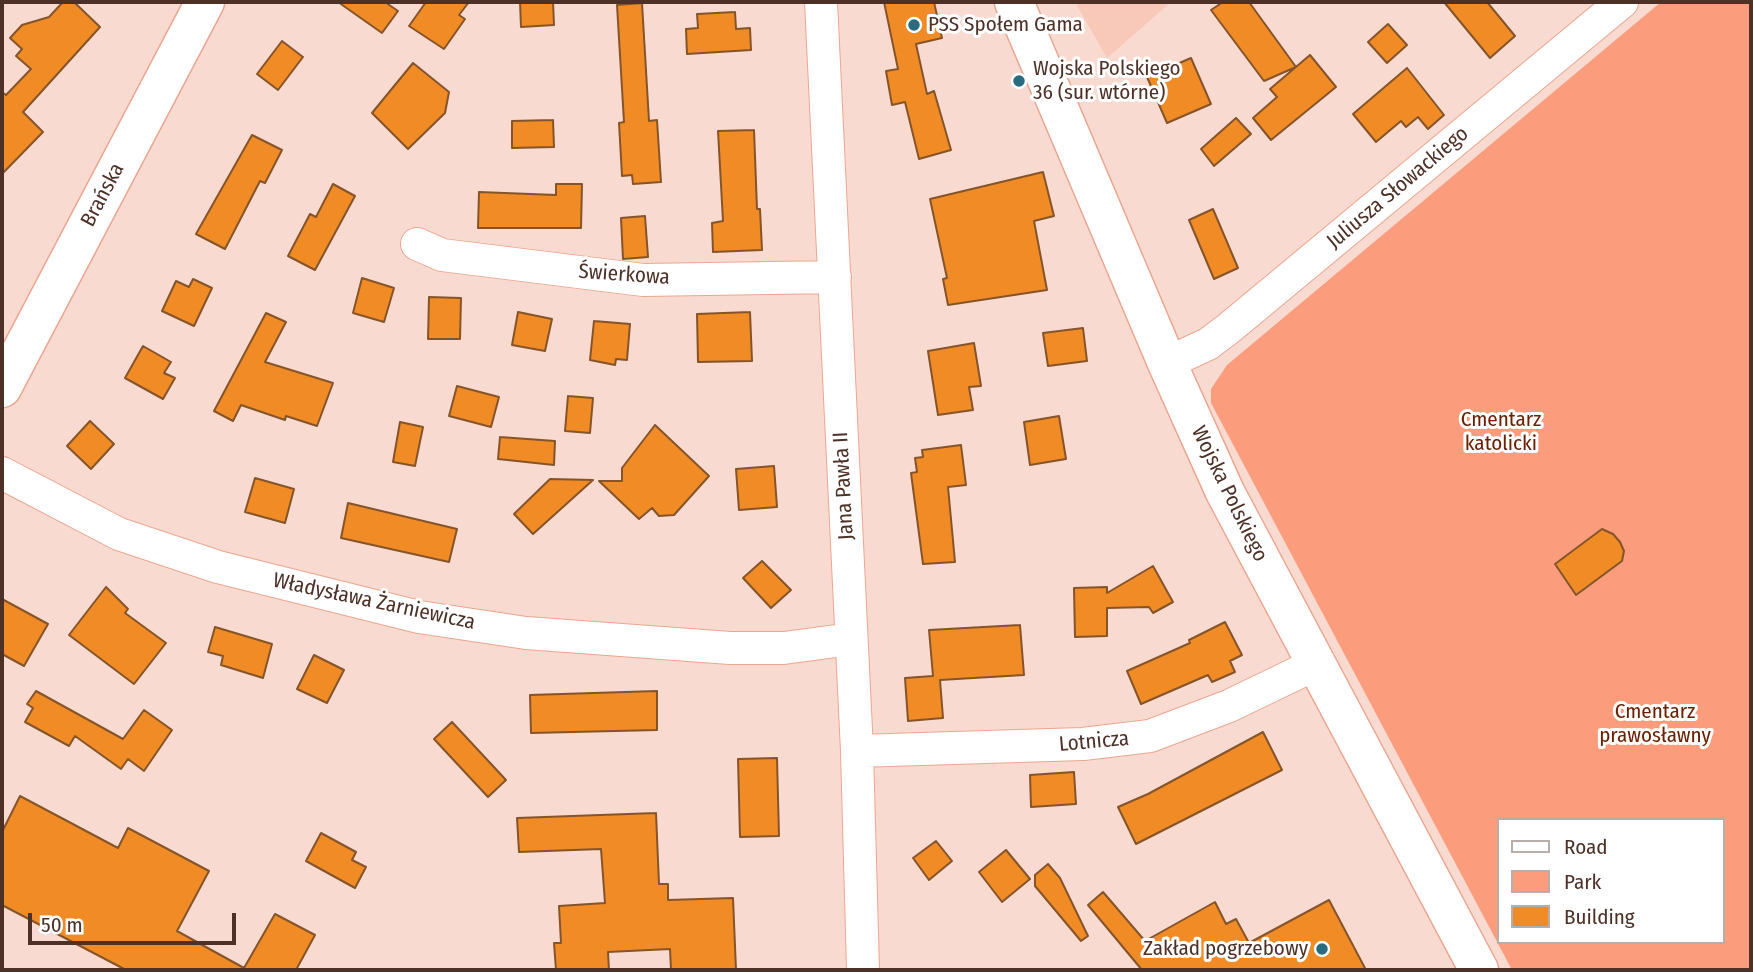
<!DOCTYPE html>
<meta charset="utf-8">
<style>
body{margin:0}
#map{position:relative;width:1753px;height:972px;overflow:hidden;background:#f8dad1;font-family:"Fira Sans Condensed",sans-serif}
canvas{display:block}
.frame{position:absolute;inset:0;border:4px solid #4d3127;pointer-events:none}
.legend{position:absolute;left:1497px;top:818px;width:228px;height:126px;box-sizing:border-box;background:#fff;border:2px solid #b8ada9;margin:0;padding:9px 12px;list-style:none;font-size:21px;color:#4d3127}
.legend li{display:flex;align-items:center;gap:14px;height:35px}
.legend b{width:35px;border:2px solid #b8ada9}
.scale{position:absolute;left:28px;top:913px;width:208px;height:32px;box-sizing:border-box;border:4px solid #4d3127;border-top:0;padding-left:9px;font-size:21px;line-height:24px;white-space:nowrap;color:#4d3127;-webkit-text-stroke:5px #fff;paint-order:stroke}
</style>
<div id="map">
<canvas width="1753" height="972"></canvas>
<div class="frame"></div>
<ul class="legend">
<li><b style="height:9px;background:#fff"></b>Road</li>
<li><b style="height:19px;background:#fb9c7d"></b>Park</li>
<li><b style="height:19px;background:#f08b26"></b>Building</li>
</ul>
<div class="scale">50 m</div>
</div>
<script>
const ctx = document.querySelector('canvas').getContext('2d');
ctx.lineJoin = 'round';
function paint(path, color) {
  ctx.fillStyle = color;
  ctx.fill(path, 'evenodd');
}
function shape(rows) {
  const path = new Path2D();
  for (const r of rows) {
    path.moveTo(r[0], r[1]);
    for (let i = 2; i < r.length; i += 2) path.lineTo(r[i], r[i + 1]);
  }
  return path;
}
function stroke(path, color, width, dash) {
  ctx.strokeStyle = color;
  ctx.lineWidth = width;
  ctx.lineCap = dash ? 'butt' : 'round';
  ctx.setLineDash(dash || []);
  ctx.stroke(path);
}
function drawText(font, color, halo, rows, align = 'center') {
  ctx.font = font + ' "Fira Sans Condensed",sans-serif';
  ctx.lineWidth = 6;
  ctx.setLineDash([]);
  ctx.textBaseline = 'middle';
  ctx.strokeStyle = halo;
  ctx.fillStyle = color;
  for (const [text, x, y, turn = 0] of rows) {
    ctx.save();
    ctx.translate(x, y);
    ctx.rotate((+turn || 0) * Math.PI / 180);
    ctx.textAlign = isNaN(turn) ? turn : align;
    if (halo) ctx.strokeText(text, 0, 0);
    ctx.fillText(text, 0, 0);
    ctx.restore();
  }
}
const built = shape([
 [1075,2,1171,2,1107,58]
]);
const green = shape([
 [1661,2,1751,2,1751,970,1512,970,1211,403,1211,389,1227,365],
 [1499,820,1723,820,1723,942,1499,942]
]);
const building = shape([
 [63,2,74,2,100,27,23,112,43,132,2,174,2,92,6,95,31,69,16,56,22,49,10,38,22,25,49,17,63,2],
 [338,2,385,2,398,11,382,33,338,2],
 [426,2,469,2,459,15,465,19,444,49,409,26,426,2],
 [520,2,553,2,554,25,521,27,520,2],
 [884,2,934,2,942,38,916,44,927,94,934,91,951,150,919,159,905,102,892,105,886,71,898,69,884,2],
 [1223,2,1249,2,1296,67,1264,81,1211,10,1223,2],
 [1444,2,1487,2,1515,36,1490,58,1444,2],
 [642,3,649,121,657,120,661,182,633,184,632,175,622,176,619,123,624,122,617,5,642,3],
 [735,12,736,29,750,28,751,50,687,54,686,29,698,28,697,14,735,12],
 [1388,24,1407,45,1387,63,1368,42,1388,24],
 [282,41,303,57,278,90,257,74,282,41],
 [1310,55,1336,87,1271,140,1253,118,1277,97,1270,89,1310,55],
 [1191,58,1211,104,1167,123,1147,77,1191,58],
 [413,63,449,92,445,113,408,149,372,113,413,63],
 [1407,68,1444,115,1428,129,1418,117,1406,127,1401,121,1376,142,1353,114,1407,68],
 [1236,118,1251,134,1214,166,1201,149,1236,118],
 [553,120,554,147,512,148,512,121,553,120],
 [754,130,757,209,760,209,762,250,713,252,712,223,723,221,718,131,754,130],
 [252,135,282,150,265,183,260,181,225,249,196,234,252,135],
 [1043,172,1054,216,1034,221,1047,290,948,305,943,279,947,278,930,199,1043,172],
 [333,184,355,196,315,270,288,256,310,214,316,217,333,184],
 [556,184,582,184,581,228,478,228,479,192,556,195,556,184],
 [1213,209,1238,268,1214,279,1189,220,1213,209],
 [645,216,648,257,623,259,621,218,645,216],
 [362,278,394,288,384,322,353,313,362,278],
 [193,279,212,288,194,326,162,311,176,281,189,287,193,279],
 [429,297,461,298,460,339,428,339,429,297],
 [518,312,552,319,545,351,512,345,518,312],
 [750,312,752,361,698,362,697,314,750,312],
 [266,313,286,322,265,362,333,383,317,426,286,416,285,420,241,405,233,421,214,411,266,313],
 [594,321,630,324,627,360,616,359,615,365,590,360,594,321],
 [1083,328,1087,361,1048,366,1043,333,1083,328],
 [974,343,981,386,969,387,973,410,938,415,928,351,974,343],
 [143,346,171,362,164,373,175,378,163,399,125,378,143,346],
 [457,386,499,397,491,427,449,416,457,386],
 [568,396,593,398,590,433,565,431,568,396],
 [1059,416,1066,459,1030,465,1024,422,1059,416],
 [90,421,114,444,91,469,67,446,90,421],
 [400,422,423,427,415,466,393,462,400,422],
 [655,425,709,476,674,515,659,516,652,508,639,519,599,481,622,481,622,468,655,425],
 [500,437,555,441,554,465,498,459,500,437],
 [961,445,966,485,948,487,955,562,923,564,911,473,917,472,915,458,923,457,922,450,961,445],
 [774,466,777,507,739,510,736,469,774,466],
 [255,478,294,489,285,523,245,512,255,478],
 [550,479,593,480,533,534,514,514,550,479],
 [348,503,457,529,449,562,341,538,348,503],
 [1602,529,1613,534,1620,542,1624,551,1622,561,1576,595,1555,564,1602,529],
 [762,561,791,590,771,608,743,578,762,561],
 [1153,566,1173,602,1153,613,1149,607,1107,608,1107,636,1075,637,1074,588,1107,587,1107,593,1153,566],
 [106,587,128,609,125,613,166,643,134,684,69,635,106,587],
 [2,599,48,624,24,666,2,654,2,599],
 [1225,622,1242,655,1230,661,1235,672,1212,682,1208,675,1141,704,1127,671,1190,643,1189,640,1225,622],
 [1020,625,1024,675,940,680,943,718,908,721,905,678,933,676,929,630,1020,625],
 [215,627,272,644,263,678,221,665,223,656,208,652,215,627],
 [314,655,344,670,327,703,297,689,314,655],
 [36,691,123,739,144,710,172,730,144,771,128,759,121,769,75,736,69,746,25,722,33,708,27,704,36,691],
 [657,691,657,730,531,733,530,695,657,691],
 [452,722,506,780,488,797,434,739,452,722],
 [1263,732,1282,770,1136,844,1118,807,1148,794,1263,732],
 [777,758,779,836,740,837,738,759,777,758],
 [1074,772,1076,804,1031,807,1030,775,1074,772],
 [20,796,118,848,128,828,209,871,177,931,244,968,275,914,315,935,296,970,126,970,2,905,2,832,20,796],
 [656,813,659,884,668,884,668,900,733,898,736,970,671,970,670,949,608,952,609,970,556,970,554,943,561,943,559,906,605,903,601,849,519,852,517,818,656,813],
 [321,833,356,852,352,860,366,867,355,888,306,861,321,833],
 [936,841,952,861,929,880,913,858,936,841],
 [1006,850,1030,879,1002,902,979,872,1006,850],
 [1048,864,1060,878,1088,936,1081,941,1035,886,1035,875,1048,864],
 [1103,892,1145,941,1215,902,1226,924,1236,919,1249,943,1329,900,1366,970,1142,970,1088,905,1103,892]
]);
const minor = shape([
 [821,2,857,751,863,970],
 [417,244,442,255,643,280,835,277],
 [1167,363,1208,344,1228,329,1622,2],
 [2,473,119,534,218,567,419,617,526,633,730,648,784,648,851,639],
 [857,751,1083,744,1150,736,1229,706,1316,664]
]);
const tertiary = shape([
 [2,388,205,2]
]);
const secondary = shape([
 [1014,2,1167,363,1225,492,1479,970]
]);
const markers = [
 [914,25,7,"#2a6c7f"],
 [1019,81,7,"#2a6c7f"],
 [1322,949,7,"#2a6c7f"]
];
const poiNames = [
 ["PSS Społem Gama",928,25],
 ["Wojska Polskiego",1033,69],
 ["36 (sur. wtórne)",1033,93],
 ["Zakład pogrzebowy",1308,949,"right"]
];
const streetNames = [
 ["Juliusza Słowackiego",1398,188,-40],
 ["Brańska",103,195,-62],
 ["Świerkowa",624,275,4],
 ["Jana Pawła II",844,486,-93],
 ["Wojska Polskiego",1229,494,64],
 ["Władysława Żarniewicza",374,602,12],
 ["Lotnicza",1094,742,-5]
];
const parkNames = [
 ["Cmentarz",1501,420],
 ["katolicki",1501,444],
 ["Cmentarz",1655,712],
 ["prawosławny",1655,736]
];
paint(built, '#f8c8b8');
paint(green, '#fb9c7d');
paint(building, '#f08b26');
stroke(building, '#865429', 2);
stroke(minor, '#eca68f', 34);
stroke(tertiary, '#eca68f', 41);
stroke(secondary, '#eca68f', 41);
stroke(minor, '#fff', 32);
stroke(tertiary, '#fff', 38);
stroke(secondary, '#fff', 38);
for (const [x, y, r, color] of markers) {
  const dot = new Path2D();
  dot.arc(x, y, r, 0, 2 * Math.PI);
  ctx.fillStyle = color;
  ctx.fill(dot);
  stroke(dot, '#fff', 2.5);
}
drawText('21px', '#4d3127', '#fff', poiNames, 'left');
drawText('21px', '#4d3127', '#fff', streetNames);
drawText('21px', '#6c2001', '#fff', parkNames);
</script>
